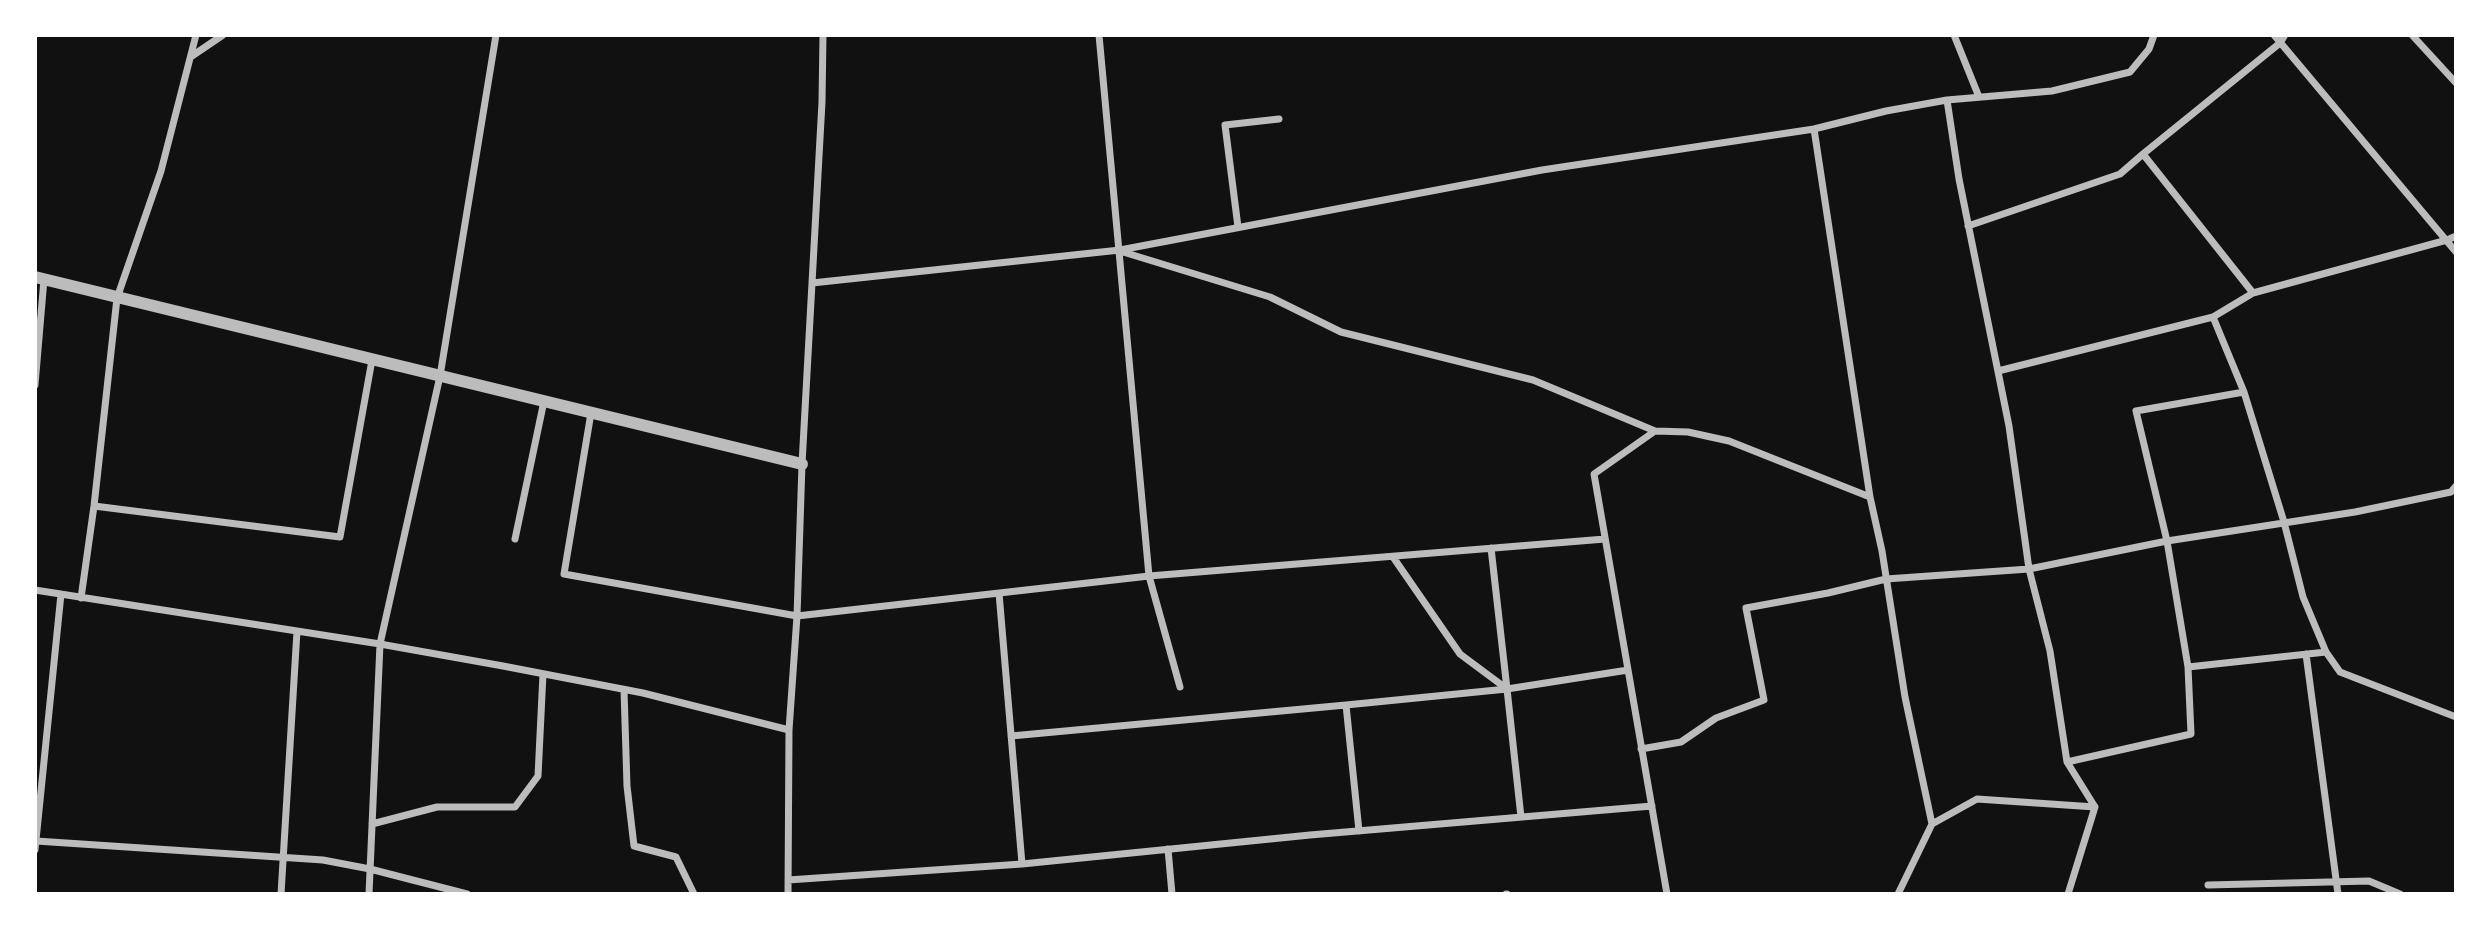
<!DOCTYPE html>
<style>
body{margin:0}
#map{position:relative;width:2491px;height:929px;overflow:hidden;background:#111;font-family:Lora,serif}
canvas{display:block}
.frame{position:absolute;inset:0;border:37px solid #fff;pointer-events:none}
</style>
<div id="map">
<canvas width="2491" height="929"></canvas>
<div class="frame"></div>
</div>
<script>
const ctx = document.querySelector('canvas').getContext('2d');
ctx.lineJoin = 'round';
function shape(rows) {
  const path = new Path2D();
  for (const r of rows) {
    path.moveTo(r[0], r[1]);
    for (let i = 2; i < r.length; i += 2) path.lineTo(r[i], r[i + 1]);
  }
  return path;
}
function stroke(path, color, width, dash) {
  ctx.strokeStyle = color;
  ctx.lineWidth = width;
  ctx.lineCap = dash ? 'butt' : 'round';
  ctx.setLineDash(dash || []);
  ctx.stroke(path);
}
const minor = shape([
 [1099,35,1149,576,1180,687],
 [1954,35,1979,97],
 [2274,35,2456,252],
 [2412,35,2456,83],
 [192,56,223,35],
 [1947,100,1959,179,2009,426,2029,569,2050,651,2067,762,2095,807,2068,894],
 [1814,129,1870,497],
 [1968,226,2120,174,2143,154],
 [1238,227,1225,125,1279,119],
 [1123,252,1270,297,1341,332,1533,380,1655,431],
 [812,283,1120,250,1542,170,1814,129,1886,111,1947,100,2052,91,2130,72,2149,49,2154,35],
 [2253,293,2143,154,2280,43,2285,35],
 [2213,317,2244,392,2284,522,2303,597,2326,652,2340,672,2456,717],
 [1998,371,2213,317,2253,293,2447,240,2456,236],
 [35,385,44,279],
 [591,413,564,574,797,616,1149,576,1605,539],
 [94,506,340,537,372,360],
 [515,539,544,401],
 [1491,548,1507,689],
 [1393,557,1460,654,1507,689,1521,817],
 [35,590,380,644,503,666,643,693,789,730],
 [999,593,1022,864],
 [81,598,94,506,117,298,161,171,196,35],
 [2306,654,2338,894],
 [2188,667,2326,652],
 [624,690,627,786,634,846,676,857,694,894],
 [1346,705,1507,689,1628,670],
 [1011,736,1346,705,1359,831],
 [1641,749,1681,742,1716,718,1764,700,1746,608,1828,593,1886,579,2029,569,2167,541,2136,411,2244,392],
 [2067,762,2191,734,2188,667,2167,541,2355,512,2451,492,2456,486],
 [372,824,437,807,515,807,538,776,543,674],
 [36,841,323,860,370,869,467,894],
 [1168,849,1172,894],
 [35,850,61,594],
 [788,880,1022,864,1310,835,1652,806],
 [2208,885,2369,881,2400,894],
 [281,894,297,631],
 [369,894,380,644,440,376,496,35],
 [788,894,789,730,797,616,802,464,822,102,823,35],
 [1506,894,1507,894],
 [1667,894,1594,474,1655,431,1688,432,1729,441,1870,497,1882,551,1905,697,1932,824],
 [1898,894,1932,824,1977,799,2095,807]
]);
const tertiary = shape([
 [35,277,802,464]
]);
stroke(minor, '#bcbcbc', 7);
stroke(tertiary, '#bcbcbc', 12);
</script>
